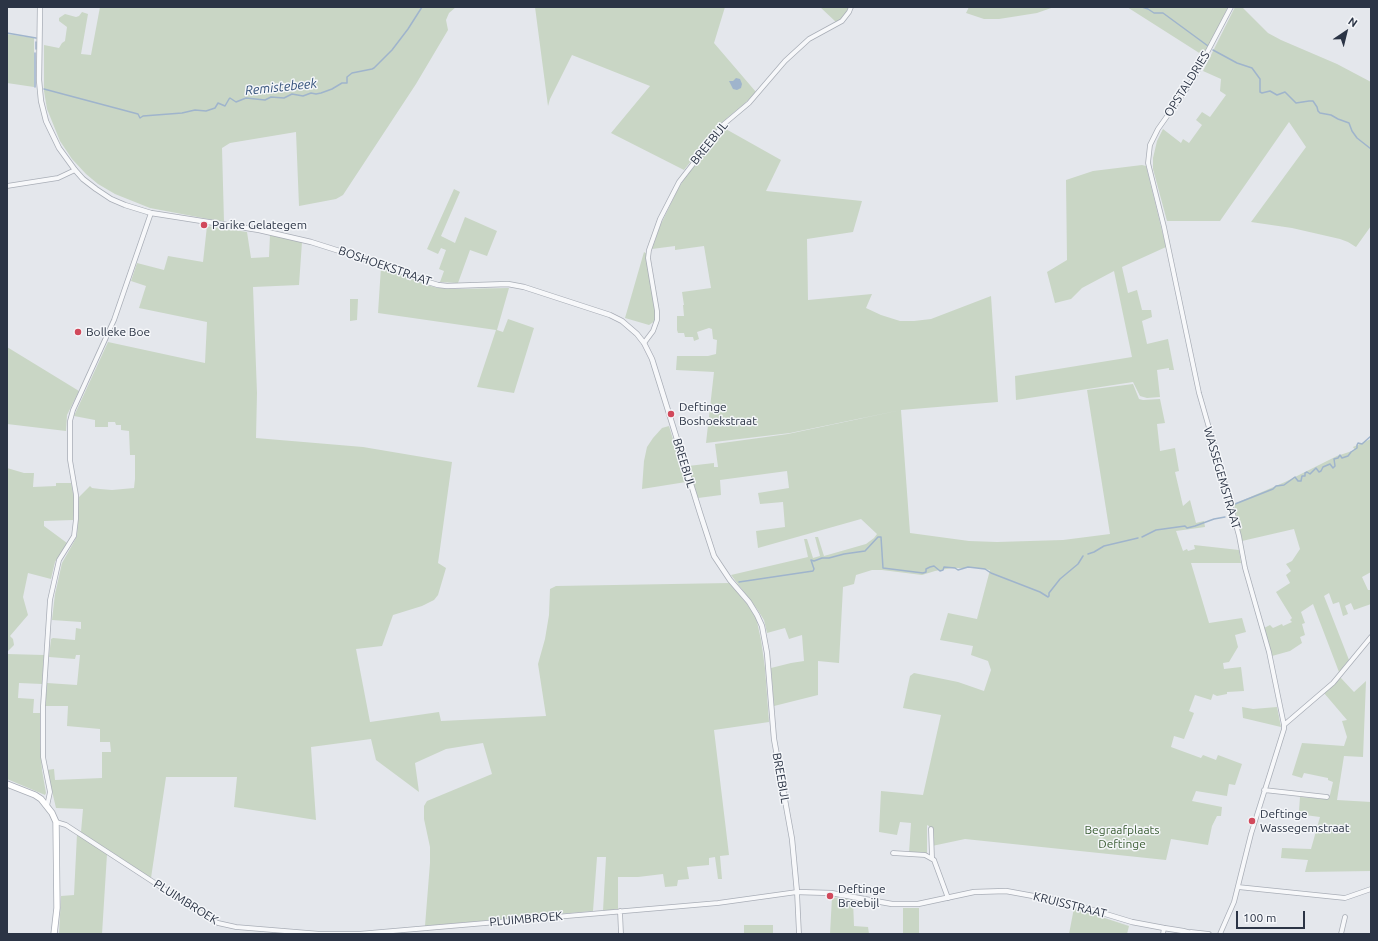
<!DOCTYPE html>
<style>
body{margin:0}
#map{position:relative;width:1378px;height:941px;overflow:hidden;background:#e4e7ec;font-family:Ubuntu,sans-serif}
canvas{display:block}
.frame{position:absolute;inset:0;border:8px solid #2b3445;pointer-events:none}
.north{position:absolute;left:1326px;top:12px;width:40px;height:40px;-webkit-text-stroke:3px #f4f6f9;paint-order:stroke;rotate:35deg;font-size:11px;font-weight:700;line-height:16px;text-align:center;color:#2b3445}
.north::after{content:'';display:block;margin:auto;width:14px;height:18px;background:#2b3445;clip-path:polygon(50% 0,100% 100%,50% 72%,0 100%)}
.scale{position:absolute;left:1236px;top:911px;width:69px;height:18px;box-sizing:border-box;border:2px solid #2b3445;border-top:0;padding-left:5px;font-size:12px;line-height:14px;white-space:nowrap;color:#2b3445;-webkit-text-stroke:3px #f4f6f9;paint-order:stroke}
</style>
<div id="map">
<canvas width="1378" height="941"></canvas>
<div class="frame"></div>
<div class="north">N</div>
<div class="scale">100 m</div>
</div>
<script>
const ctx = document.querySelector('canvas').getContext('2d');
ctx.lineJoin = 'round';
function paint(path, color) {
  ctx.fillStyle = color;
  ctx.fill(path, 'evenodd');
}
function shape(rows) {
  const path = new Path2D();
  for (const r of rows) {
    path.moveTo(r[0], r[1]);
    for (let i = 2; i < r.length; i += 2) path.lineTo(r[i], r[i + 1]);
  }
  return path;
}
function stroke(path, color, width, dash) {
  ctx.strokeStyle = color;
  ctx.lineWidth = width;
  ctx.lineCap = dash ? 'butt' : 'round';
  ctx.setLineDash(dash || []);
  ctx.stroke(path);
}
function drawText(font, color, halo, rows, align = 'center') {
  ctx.font = font + ' Ubuntu,sans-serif';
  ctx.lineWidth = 3;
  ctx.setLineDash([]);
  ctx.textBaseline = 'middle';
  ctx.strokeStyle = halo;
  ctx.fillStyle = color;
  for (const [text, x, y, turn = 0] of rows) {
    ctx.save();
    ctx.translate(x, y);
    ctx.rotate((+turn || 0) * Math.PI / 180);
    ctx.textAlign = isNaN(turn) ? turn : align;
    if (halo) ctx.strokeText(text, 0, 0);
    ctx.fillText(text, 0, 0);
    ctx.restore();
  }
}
const green = shape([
 [100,7,456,7,449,13,446,20,448,30,416,84,343,195,336,199,299,206,296,132,230,143,222,148,224,222,150,208,115,194,98,184,86,174,72,159,60,141,47,109,44,91,44,45,59,48,62,43,65,41,67,27,59,21,59,18,65,14,76,17,79,16,82,12,88,14,81,54,91,55],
 [535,7,725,7,714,43,756,92,744,104,727,118,713,133,684,170,611,133,650,86,572,55,550,99,548,106],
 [820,7,850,7,848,11,837,23],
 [969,7,1054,7,1037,13,999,19,984,19,966,13],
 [1127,7,1228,7,1204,56],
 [1235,7,1242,7,1268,33,1281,40,1337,64,1371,82,1371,226,1356,247,1348,242,1340,239,1292,228,1251,222,1306,147,1289,122,1220,221,1167,221,1153,169,1153,158,1157,141,1163,129,1181,143,1183,139,1189,143,1202,125,1196,120,1202,112,1210,117,1226,95,1220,91,1221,79,1203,71],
 [7,34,34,38,34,87,7,83],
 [724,128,781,160,766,191,862,201,853,232,807,239,808,300,872,294,866,308,881,315,900,321,914,321,931,319,991,296,998,402,901,410,790,433,706,443,714,372,676,370,677,356,708,356,716,354,717,340,713,339,712,329,709,328,697,332,699,339,694,341,693,337,685,337,684,333,678,333,677,330,677,316,684,316,683,305,684,305,682,292,711,288,704,246,675,250,675,246,652,249,660,226,678,189,686,176],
 [1142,165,1146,166,1166,247,1122,267,1128,293,1137,290,1142,310,1151,310,1152,317,1142,321,1147,344,1168,339,1174,370,1169,370,1169,368,1157,370,1160,397,1147,398,1140,396,1133,382,1016,400,1015,376,1132,357,1114,271,1082,288,1071,299,1055,303,1047,272,1067,260,1066,180,1093,171],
 [454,189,460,192,441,236,455,243,465,217,497,231,487,256,470,250,458,283,440,282,444,271,439,269,446,250,441,248,438,254,427,249],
 [207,226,247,232,251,258,269,257,270,235,302,242,299,285,253,287,257,393,256,438,363,447,452,462,438,563,446,568,438,595,434,600,422,606,393,615,382,646,356,649,370,722,439,712,441,721,546,716,538,664,545,639,549,615,550,589,556,586,730,583,750,608,756,617,761,640,765,668,769,722,714,730,729,855,720,856,722,879,718,879,715,857,709,858,709,865,687,867,689,879,678,880,677,886,665,887,663,874,638,877,618,877,618,909,603,911,606,857,597,857,593,911,425,926,430,863,430,847,424,819,424,806,427,801,492,774,483,743,446,749,415,763,419,792,376,760,371,739,311,747,316,820,234,807,237,777,166,777,151,878,81,832,83,809,56,808,47,770,54,769,55,780,102,778,102,752,111,752,110,742,100,742,100,729,67,726,68,706,45,706,47,683,77,685,80,655,76,655,75,659,49,657,51,639,53,638,75,640,76,628,81,629,81,622,52,620,55,594,62,563,75,540,77,535,79,497,90,486,92,488,100,489,112,490,134,488,135,479,135,455,130,455,129,431,121,430,121,425,116,425,115,422,108,422,108,427,95,427,95,420,74,416,108,342,205,363,207,322,139,308,146,286,131,281,137,263,164,270,168,256,203,262],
 [644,252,647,254,656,316,655,321,649,325,625,318],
 [381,267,427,285,438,288,453,289,509,288,497,330,503,332,508,319,534,328,514,393,477,387,496,330,378,313],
 [350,299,358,299,357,320,350,321],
 [7,347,79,391,67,415,66,431,7,424],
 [1133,384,1139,399,1143,400,1160,399,1165,423,1157,424,1160,451,1175,448,1179,471,1175,472,1183,506,1190,500,1196,523,1204,521,1205,527,1176,531,1183,551,1187,549,1188,551,1195,549,1194,545,1239,550,1241,563,1191,563,1209,623,1242,618,1246,632,1235,635,1238,647,1229,662,1223,663,1224,669,1241,667,1244,691,1227,692,1227,694,1217,696,1213,694,1211,700,1195,695,1189,711,1194,713,1184,739,1174,736,1171,747,1201,758,1203,755,1216,760,1218,755,1242,764,1235,785,1229,784,1227,796,1196,791,1192,801,1222,807,1221,816,1217,816,1212,826,1208,845,1171,839,1166,860,965,839,932,846,929,826,927,825,927,854,909,853,911,823,900,822,897,835,879,832,881,791,923,795,941,715,903,708,910,676,914,673,958,682,984,691,991,670,988,661,971,655,973,646,940,640,948,613,977,619,990,570,977,568,952,568,935,571,922,575,882,570,872,570,856,575,854,584,843,587,839,663,818,661,818,695,774,706,771,668,791,663,804,661,802,635,789,639,785,628,767,633,764,620,757,609,731,575,808,557,804,539,807,539,813,558,820,556,815,537,818,537,824,556,866,544,874,538,877,534,861,519,758,548,756,531,785,527,783,502,760,504,758,493,789,488,787,471,720,480,721,495,698,498,688,466,714,463,714,467,718,467,715,444,788,434,901,410,910,533,969,541,997,542,1063,540,1110,534,1087,390],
 [669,426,686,482,642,489,644,461,647,447,653,438,662,428],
 [1371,439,1371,572,1362,577,1368,590,1370,590,1371,592,1371,604,1354,610,1351,603,1345,606,1348,614,1343,616,1339,602,1333,604,1329,593,1324,596,1349,660,1339,672,1313,604,1301,612,1305,623,1302,624,1305,635,1300,637,1302,643,1290,651,1272,656,1264,628,1270,625,1273,628,1282,624,1283,626,1292,622,1290,620,1292,618,1276,592,1290,583,1286,575,1291,571,1286,564,1292,561,1300,549,1294,529,1242,541,1234,504,1285,482,1337,456,1355,450,1353,447],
 [7,468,24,473,34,473,33,487,56,486,56,483,71,483,75,502,73,520,44,521,44,526,67,543,55,562,51,579,28,573,23,597,28,615,10,636,13,639,14,645,7,652],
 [7,654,44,655,42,684,19,683,18,698,34,699,33,713,40,713,40,744,42,770,46,793,45,795,7,779],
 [1340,677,1354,692,1366,681,1363,757,1344,756,1337,800,1371,802,1371,871,1305,872,1308,860,1281,858,1282,848,1311,849,1320,817,1305,815,1306,812,1299,811,1300,797,1329,799,1333,782,1328,780,1328,778,1304,773,1302,778,1292,775,1302,743,1344,746,1347,737,1342,721,1347,720,1324,693],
 [1242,707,1253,709,1277,707,1281,727,1243,718],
 [77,834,107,854,102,934,59,934,61,896,74,895],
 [832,897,853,900,854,926,868,927,869,934,830,934],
 [903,908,919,908,919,934,903,934],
 [1074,908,1129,926,1127,934,1069,934],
 [744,925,773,925,773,934,740,934,744,933]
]);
const water = shape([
 [736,78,740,79,742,84,741,88,737,90,733,89,729,81,733,81]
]);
const stream = shape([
 [1142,7,1148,9,1154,13,1163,13,1208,46],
 [7,33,36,38],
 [36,49,36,42],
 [1213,50,1237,63,1252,68,1260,79,1260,92,1262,93,1270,91,1277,95,1285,92,1296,103,1309,101,1313,101,1317,107,1318,111,1320,113,1331,115,1338,119,1349,123,1352,131,1357,138,1371,149],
 [35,87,35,53],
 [44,89,138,114,140,118,143,116,182,113,195,110,206,111,215,108,218,103,225,106,229,99,230,98,236,102,246,98,265,100,271,97,284,98,292,94,303,96,311,93,316,94,321,93,332,89,342,83,347,83,347,77,352,73,372,69,374,68,392,50,408,29,422,7],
 [1235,504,1273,489,1276,486,1284,485,1295,477,1298,481,1301,481,1302,476,1305,476,1305,473,1307,472,1310,474,1316,468,1319,472,1321,471,1323,467,1330,464,1333,468,1335,466,1334,459,1338,458,1340,455,1342,458,1348,456,1351,452,1357,448,1357,445,1358,443,1362,444,1371,436],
 [1142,537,1156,530,1185,526,1187,528,1195,526,1214,519,1225,517],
 [1088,554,1094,552,1104,546,1138,538],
 [739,582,813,571,814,569,811,560,814,561,822,558,829,558,844,554,865,551,878,537,881,537,883,568,923,573,926,572,926,569,930,567,934,566,940,571,943,570,944,567,955,568,958,570,968,567,985,569,991,573,1040,592,1048,597,1049,596,1049,593,1060,579,1078,564,1083,556]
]);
const minor = shape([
 [7,186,58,178,75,170],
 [644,343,653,331,657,320,657,311,648,258,649,250,660,219,679,182,724,124,749,103,785,61,809,39,842,21,849,12,851,7],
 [1284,725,1333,683,1371,637],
 [1264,790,1327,797],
 [47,806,50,792,43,757,43,706,50,600,59,560,74,536,76,519,76,495,70,460,70,421,73,410,114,320,151,213],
 [56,822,66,825,210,919,218,923,236,927,321,934,358,934,718,903,797,892,799,934],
 [931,829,932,858],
 [893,853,925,855,934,860,948,898],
 [1238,887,1345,898,1371,889],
 [620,911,621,934],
 [1191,932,1209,934],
 [1163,934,1164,928],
 [1220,934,1234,902,1251,834,1284,729,1284,725,1269,652,1245,568,1239,536,1222,473,1199,393,1164,227,1148,163,1150,145,1158,129,1192,81,1231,7],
 [1341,934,1345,917]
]);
const tertiary = shape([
 [40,7,39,80,41,101,46,121,59,148,75,170,83,179,96,189,111,199,125,205,151,213,259,230,311,242,390,267,428,282,438,285,447,286,508,284,524,287,610,315,622,321,637,334,644,343,652,359,700,513,714,556,730,580,749,602,757,615,762,626,767,653,774,739,792,839,797,892,831,893,892,904,918,904,974,892,1006,891,1066,902,1132,922,1164,928,1183,931,1194,934]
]);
const secondary = shape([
 [7,784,35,795,41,799,52,813,56,822,57,908,54,934]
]);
const markers = [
 [204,225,4,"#d1495b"],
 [78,332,4,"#d1495b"],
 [671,414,4,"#d1495b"],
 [1252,821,4,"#d1495b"],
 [830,896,4,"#d1495b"]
];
const streetNames = [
 ["OPSTALDRIES",1187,84,-58],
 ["BREEBIJL",709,143,-51],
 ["BOSHOEKSTRAAT",385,266,19],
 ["BREEBIJL",684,463,73],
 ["WASSEGEMSTRAAT",1222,478,74],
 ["BREEBIJL",781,778,80],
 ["PLUIMBROEK",186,902,32],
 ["KRUISSTRAAT",1070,905,14],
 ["PLUIMBROEK",526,919,-5]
];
const poiNames = [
 ["Parike Gelategem",212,225],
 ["Bolleke Boe",86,332],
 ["Deftinge",679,407],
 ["Boshoekstraat",679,421],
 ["Deftinge",1260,814],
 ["Wassegemstraat",1260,828],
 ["Deftinge",838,889],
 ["Breebijl",838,903]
];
const parkNames = [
 ["Begraafplaats",1122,830],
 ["Deftinge",1122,844]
];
const waterNames = [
 ["Remistebeek",281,87,-6]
];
paint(green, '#c9d6c5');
paint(water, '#9fb4cc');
stroke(stream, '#9fb4cc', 1.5);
stroke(minor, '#a9aeb7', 5.5);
stroke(tertiary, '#a9aeb7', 6);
stroke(secondary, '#a9aeb7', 7);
stroke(minor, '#f7f8fa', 4);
stroke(tertiary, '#f7f8fa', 4.5);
stroke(secondary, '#fff', 5.5);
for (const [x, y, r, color] of markers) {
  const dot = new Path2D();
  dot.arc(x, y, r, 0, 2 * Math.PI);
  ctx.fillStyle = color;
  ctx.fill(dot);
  stroke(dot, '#f4f6f9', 1.5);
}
drawText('12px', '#2b3445', '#f4f6f9', streetNames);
drawText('12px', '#2b3445', '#f4f6f9', poiNames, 'left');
drawText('12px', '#3f6138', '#f4f6f9', parkNames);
drawText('italic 13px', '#34527a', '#f4f6f9', waterNames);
</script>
